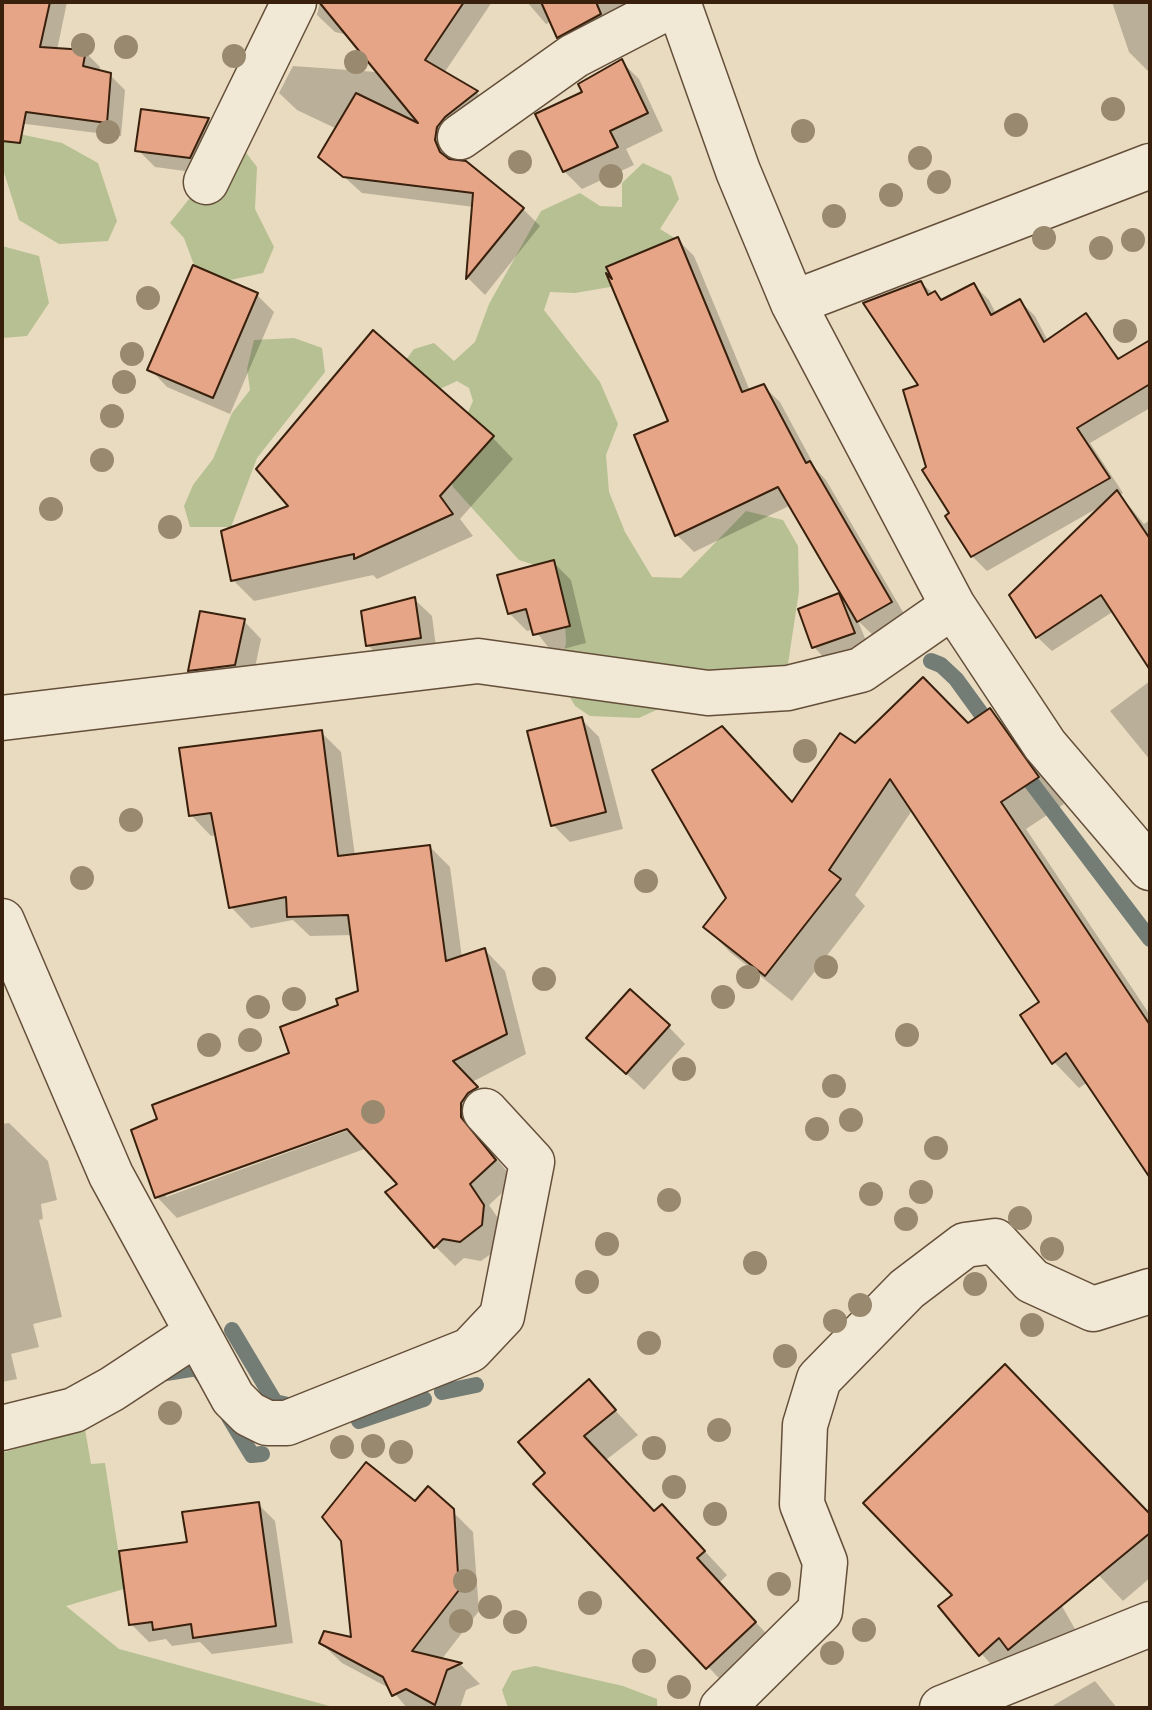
<!DOCTYPE html>
<style>
body{margin:0}
#map{position:relative;width:1152px;height:1710px;overflow:hidden;background:#e9dbbf;font-family:"Sorts Mill Goudy",serif}
canvas{display:block}
.frame{position:absolute;inset:0;border:4px solid #38200d;pointer-events:none}
</style>
<div id="map">
<canvas width="1152" height="1710"></canvas>
<div class="frame"></div>
</div>
<script>
const ctx = document.querySelector('canvas').getContext('2d');
ctx.lineJoin = 'round';
function paint(path, color) {
  ctx.fillStyle = color;
  ctx.fill(path, 'evenodd');
}
function shape(rows) {
  const path = new Path2D();
  for (const r of rows) {
    path.moveTo(r[0], r[1]);
    for (let i = 2; i < r.length; i += 2) path.lineTo(r[i], r[i + 1]);
  }
  return path;
}
function stroke(path, color, width, dash) {
  ctx.strokeStyle = color;
  ctx.lineWidth = width;
  ctx.lineCap = dash ? 'butt' : 'round';
  ctx.setLineDash(dash || []);
  ctx.stroke(path);
}
const green = shape([
 [10,132,62,143,98,163,117,221,108,241,59,244,19,220,2,166,2,133],
 [244,150,257,167,255,209,274,247,263,273,221,282,194,265,184,238,170,223,189,199],
 [643,163,671,176,679,199,660,229,678,240,622,285,575,293,550,292,544,310,600,382,618,424,606,455,609,492,625,532,652,577,681,578,746,511,783,520,798,546,799,591,788,664,768,698,665,706,639,718,590,716,575,706,558,676,566,643,564,602,547,569,519,560,453,487,445,439,466,417,473,401,469,388,457,381,427,395,402,365,414,349,434,343,454,361,475,342,489,304,541,211,580,193,600,206,622,207,622,183],
 [2,246,39,256,49,303,27,336,2,338],
 [294,338,322,348,325,372,257,458,231,527,190,527,184,506,193,485,213,459,232,413,250,390,247,369,254,340],
 [85,1429,91,1464,105,1463,124,1589,66,1606,119,1649,337,1708,2,1708,2,1453],
 [535,1666,623,1686,657,1699,657,1708,508,1708,502,1690,512,1671]
]);
const shadow = shape([
 [2,2,67,2,57,50,85,52,100,67,99,72,110,75,125,90,121,136,2,121],
 [320,2,492,2,444,73,476,92,493,109,454,143,452,157,453,162,523,209,540,226,485,295,468,278,474,207,362,193,321,156,337,129,297,110,279,93,293,66,390,73,394,45,335,32,317,15],
 [527,2,635,2,576,54,559,36,552,21,546,24],
 [1112,2,1150,2,1150,73,1129,52],
 [622,62,639,79,663,131,626,149,634,165,582,189,564,171,584,93],
 [208,120,225,137,207,174,155,167,138,150],
 [677,239,694,256,750,391,763,386,780,402,816,469,826,480,907,619,875,637,858,621,869,648,829,663,814,647,801,610,839,595,846,602,791,505,694,552,677,535,637,436,671,422],
 [921,283,942,301,974,285,989,300,996,314,1020,301,1035,316,1048,341,1086,316,1121,360,1150,352,1150,408,1090,443,1123,493,1120,495,1144,524,1150,520,1150,667,1114,611,1052,651,1037,637,1101,506,987,571,972,556,928,468,921,387],
 [257,295,274,312,230,414,167,387,150,369],
 [492,437,513,459,460,519,473,536,377,579,373,575,254,601,233,580],
 [553,562,571,580,586,643,552,652,534,629,527,631,509,613],
 [414,599,432,616,437,655,385,663,368,645],
 [244,621,261,639,252,682,207,687,190,670],
 [1150,681,1150,760,1110,711],
 [990,710,1016,736,1064,804,1026,829,1150,1015,1150,1175,1088,1082,1079,1088,1054,1062,1042,1002,913,809,855,895,865,906,792,1001,731,953,705,927,793,804,855,746,968,725],
 [582,720,599,737,623,829,570,842,553,825],
 [321,732,341,752,355,856,430,847,450,867,462,958,485,950,505,971,526,1054,472,1082,496,1108,481,1124,480,1139,515,1181,489,1205,504,1227,502,1246,481,1261,464,1258,455,1266,435,1246,400,1184,367,1148,177,1218,157,1197,133,1131,292,1054,341,1006,360,993,353,935,310,936,293,920,251,928,231,907,217,835,211,836,191,815],
 [355,1123,357,1127,166,1197,166,1193],
 [668,1026,685,1044,644,1090,606,1055],
 [9,1123,48,1161,57,1200,41,1204,43,1219,39,1220,62,1317,33,1324,39,1347,11,1354,17,1379,2,1382,2,1124],
 [1005,1366,1150,1516,1150,1578,1123,1601,1014,1485,999,1496,1079,1636,1034,1674,1024,1663,1005,1680,940,1607,955,1595,866,1503],
 [589,1382,638,1435,606,1460,655,1513,685,1530,727,1575,719,1583,778,1646,731,1691,536,1484,548,1473],
 [258,1504,275,1521,293,1643,212,1654,200,1642,172,1646,166,1639,149,1642,131,1624,189,1543],
 [415,1504,452,1511,473,1532,479,1611,441,1660,461,1665,480,1684,466,1690,460,1708,407,1708,391,1689,342,1663,321,1643,353,1640],
 [1095,1681,1117,1708,1049,1708]
]);
const stream = shape([
 [931,661,941,665,956,679,993,730],
 [1018,765,1150,939],
 [232,1330,275,1402,292,1406],
 [160,1374,197,1368,206,1380],
 [442,1392,476,1385],
 [229,1417,252,1455,262,1454],
 [359,1421,424,1399]
]);
const building = shape([
 [2,2,50,2,40,47,86,50,83,66,111,73,107,123,26,112,20,143,2,141,2,2],
 [319,2,464,2,425,60,478,91,445,117,437,127,435,140,440,152,449,159,466,161,524,208,466,279,473,193,343,177,318,157,356,93,418,123,319,2],
 [541,2,596,2,601,14,557,38,541,2],
 [622,59,648,113,610,131,618,147,563,172,535,114,582,92,578,84,622,59],
 [141,109,209,118,190,158,135,151,141,109],
 [678,237,742,392,764,384,806,463,810,461,892,602,857,622,778,487,675,536,634,435,668,421,606,273,612,279,606,267,678,237],
 [193,265,258,293,213,398,147,370,193,265],
 [921,281,928,295,935,291,941,300,974,283,991,315,1020,299,1044,342,1086,313,1118,359,1150,340,1150,384,1077,428,1110,478,971,557,945,516,949,513,922,470,926,467,903,390,918,385,863,303,921,281],
 [373,330,494,436,440,496,453,514,354,559,354,554,231,581,221,531,288,506,256,469,373,330],
 [1117,490,1150,539,1150,670,1101,595,1036,638,1009,595,1117,490],
 [554,560,570,626,533,635,526,609,508,614,497,575,554,560],
 [839,593,855,633,812,648,798,609,839,593],
 [415,597,421,638,366,646,361,611,415,597],
 [200,611,245,619,235,665,188,671,200,611],
 [923,677,968,723,990,708,1039,777,1001,802,1150,1025,1150,1178,1066,1053,1052,1064,1020,1015,1039,1002,890,779,829,870,841,879,765,976,703,927,726,898,652,770,722,726,792,802,840,733,855,743,923,677],
 [582,717,606,812,551,826,527,731,582,717],
 [322,730,338,856,430,845,446,961,485,948,507,1034,453,1061,478,1087,468,1093,461,1103,461,1117,496,1160,470,1184,484,1205,482,1225,460,1242,443,1239,434,1248,385,1192,397,1184,347,1129,155,1198,131,1130,157,1119,152,1105,289,1053,280,1027,338,1005,336,999,358,991,348,915,287,917,286,897,229,908,211,813,189,816,179,748,322,730],
 [630,989,670,1025,626,1074,586,1038,630,989],
 [1005,1364,1150,1514,1150,1533,1008,1650,999,1638,979,1656,938,1606,952,1595,863,1503,1005,1364],
 [589,1379,616,1410,584,1436,654,1511,662,1504,705,1551,697,1558,756,1622,706,1669,533,1484,545,1473,518,1442,589,1379],
 [366,1462,415,1501,428,1486,454,1509,459,1590,412,1651,462,1663,447,1670,435,1705,406,1689,392,1696,383,1677,319,1643,324,1631,351,1637,341,1541,322,1517,366,1462],
 [259,1502,276,1626,193,1638,191,1624,153,1630,152,1622,129,1625,119,1551,187,1542,182,1512,259,1502]
]);
const minor = shape([
 [678,2,738,171,793,303,953,606,1045,745,1150,868],
 [460,137,574,56,678,2],
 [206,182,294,2],
 [793,303,1150,166],
 [2,718,478,661,708,693,788,688,861,670,953,606],
 [2,921,111,1175,233,1398,249,1414,267,1423,287,1423,470,1350,502,1316,532,1162,485,1111],
 [2,1428,74,1410,112,1389,197,1333],
 [722,1708,820,1611,825,1562,802,1504,805,1425,819,1379,907,1289,965,1245,995,1241,1032,1281,1093,1309,1150,1291],
 [942,1708,1150,1624]
]);
const trees = [
 [83,45],
 [126,47],
 [234,56],
 [356,62],
 [1113,109],
 [1016,125],
 [803,131],
 [108,132],
 [920,158],
 [520,162],
 [611,176],
 [939,182],
 [891,195],
 [834,216],
 [1044,238],
 [1133,240],
 [1101,248],
 [148,298],
 [1125,331],
 [132,354],
 [124,382],
 [112,416],
 [102,460],
 [51,509],
 [170,527],
 [805,751],
 [131,820],
 [82,878],
 [646,881],
 [826,967],
 [748,977],
 [544,979],
 [723,997],
 [294,999],
 [258,1007],
 [907,1035],
 [250,1040],
 [209,1045],
 [684,1069],
 [834,1086],
 [373,1112],
 [851,1120],
 [817,1129],
 [936,1148],
 [921,1192],
 [871,1194],
 [669,1200],
 [1020,1218],
 [906,1219],
 [607,1244],
 [1052,1249],
 [755,1263],
 [587,1282],
 [975,1284],
 [860,1305],
 [835,1321],
 [1032,1325],
 [649,1343],
 [785,1356],
 [170,1413],
 [719,1430],
 [373,1446],
 [342,1447],
 [654,1448],
 [401,1452],
 [674,1487],
 [715,1514],
 [465,1581],
 [779,1584],
 [590,1603],
 [490,1607],
 [461,1621],
 [515,1622],
 [864,1630],
 [832,1653],
 [644,1661],
 [679,1687]
];
paint(green, '#b6c092');
paint(shadow, '#0003');
stroke(stream, '#737c75', 16);
paint(building, '#e6a586');
stroke(building, '#38200d', 2);
stroke(minor, '#644f3a', 47);
stroke(minor, '#f1e8d5', 44);
ctx.fillStyle = '#998a6f';
for (const [x, y] of trees) {
  ctx.beginPath();
  ctx.arc(x, y, 12, 0, 2 * Math.PI);
  ctx.fill();
}
</script>
